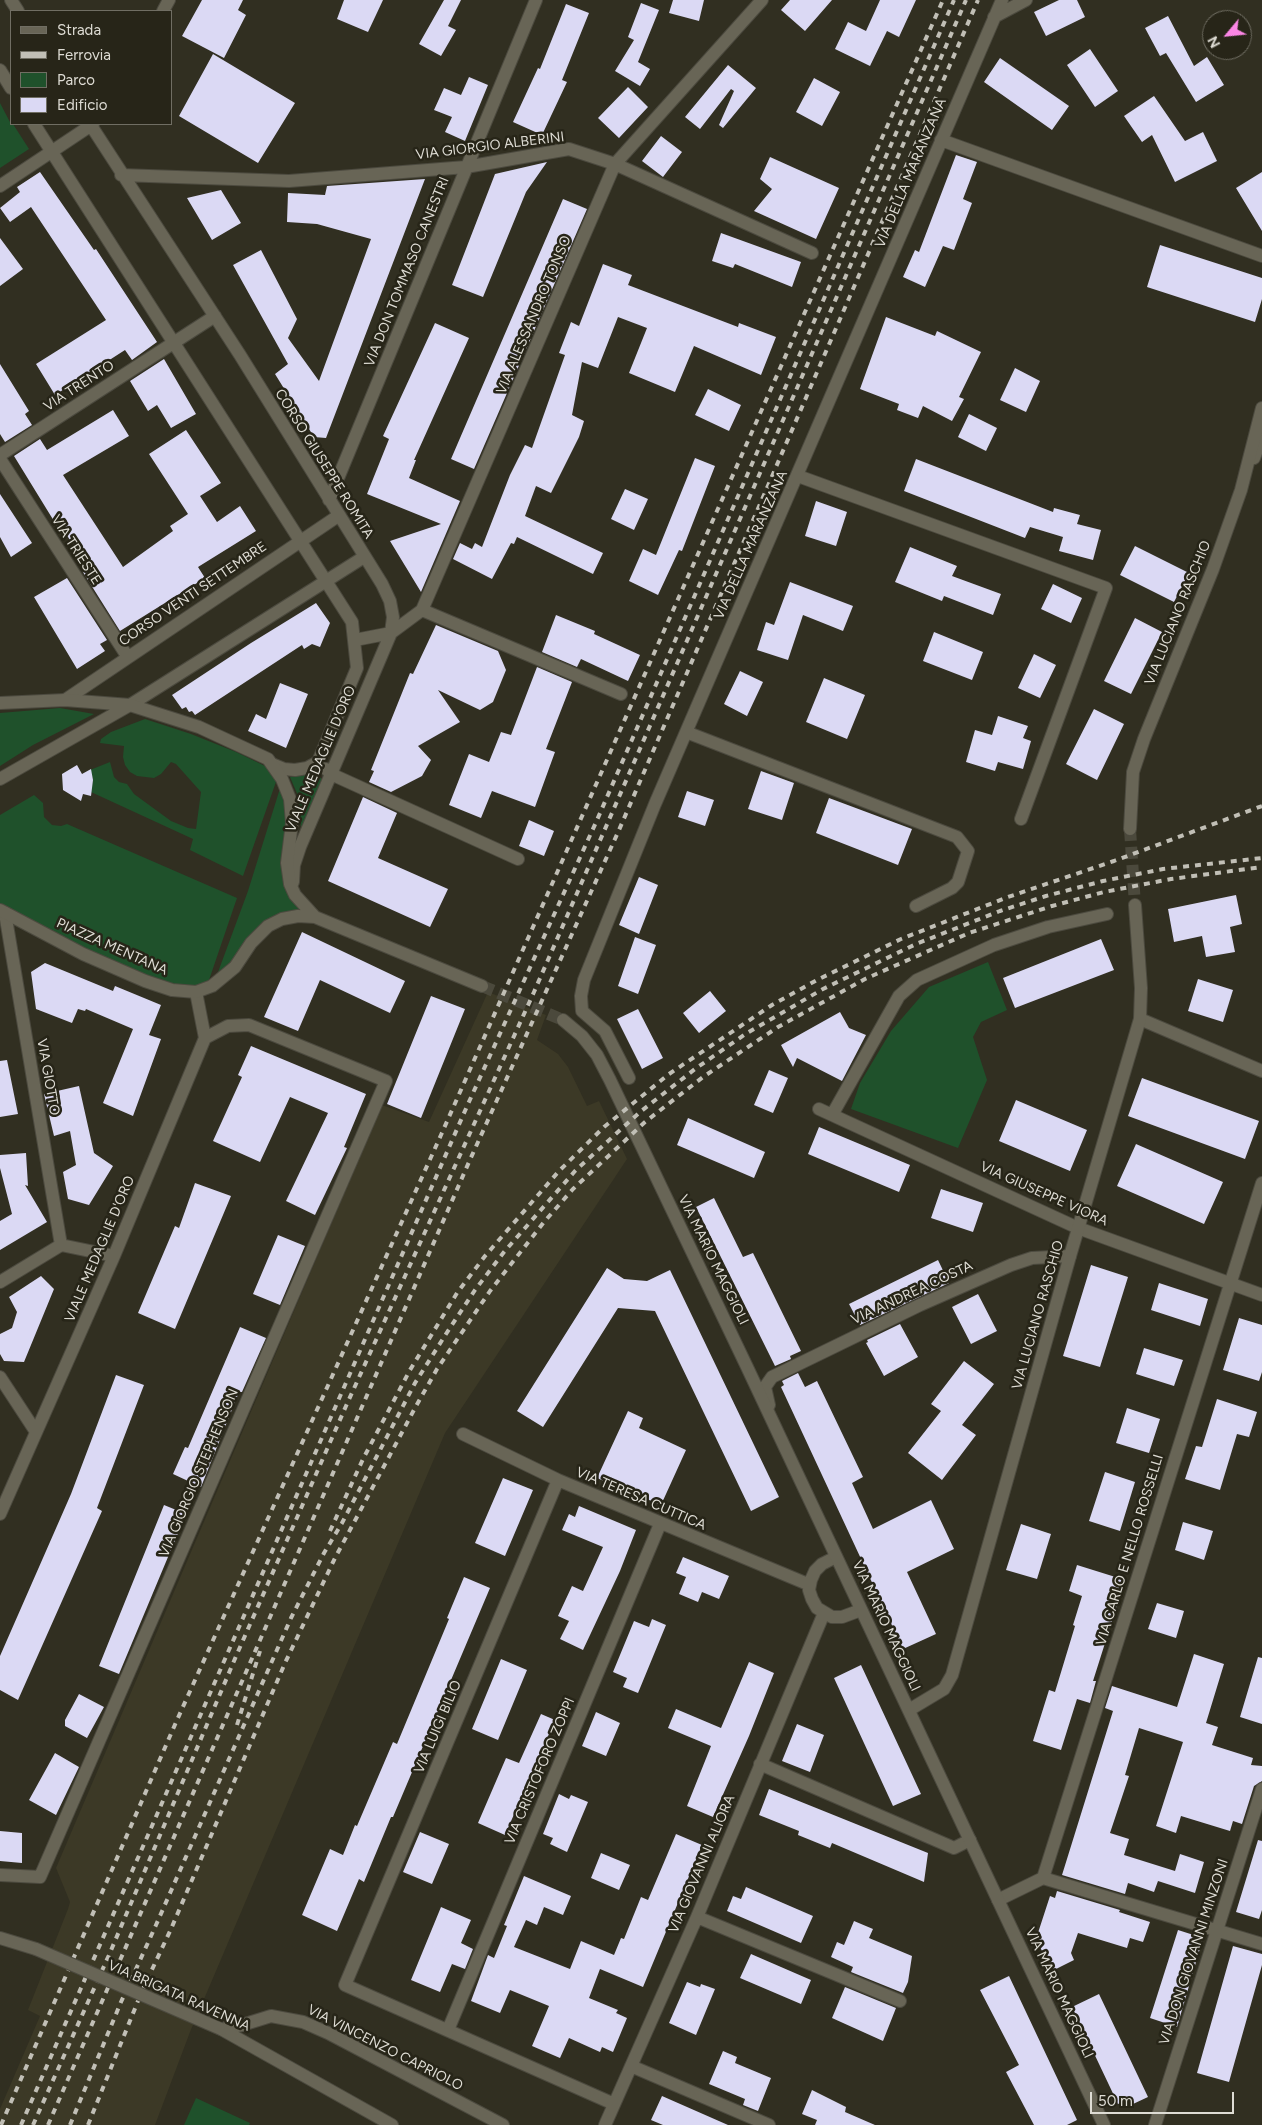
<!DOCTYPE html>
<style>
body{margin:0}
#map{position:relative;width:1262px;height:2125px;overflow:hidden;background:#312f21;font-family:Figtree,sans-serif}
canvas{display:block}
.legend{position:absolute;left:10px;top:10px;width:162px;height:115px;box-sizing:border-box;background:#272518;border:1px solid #706e63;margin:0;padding:6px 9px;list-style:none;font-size:15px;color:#dedcd4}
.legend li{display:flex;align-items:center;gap:10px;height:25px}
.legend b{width:25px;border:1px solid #706e63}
.north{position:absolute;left:1202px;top:10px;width:50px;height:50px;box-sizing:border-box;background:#272518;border:1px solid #706e63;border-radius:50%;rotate:242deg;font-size:14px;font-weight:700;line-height:20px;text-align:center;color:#dedcd4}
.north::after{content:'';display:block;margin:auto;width:18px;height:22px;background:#fb86e5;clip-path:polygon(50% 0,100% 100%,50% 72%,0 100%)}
.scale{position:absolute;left:1090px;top:2092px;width:144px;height:22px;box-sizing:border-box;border:2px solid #dedcd4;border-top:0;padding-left:6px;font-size:15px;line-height:18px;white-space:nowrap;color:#dedcd4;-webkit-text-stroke:4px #272518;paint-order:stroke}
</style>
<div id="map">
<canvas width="1262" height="2125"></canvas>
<ul class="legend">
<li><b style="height:6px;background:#686556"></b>Strada</li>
<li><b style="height:6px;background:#c1bfb6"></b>Ferrovia</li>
<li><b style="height:14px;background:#1f512b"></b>Parco</li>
<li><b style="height:14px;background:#dbd9f4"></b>Edificio</li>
</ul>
<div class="north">N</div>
<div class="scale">50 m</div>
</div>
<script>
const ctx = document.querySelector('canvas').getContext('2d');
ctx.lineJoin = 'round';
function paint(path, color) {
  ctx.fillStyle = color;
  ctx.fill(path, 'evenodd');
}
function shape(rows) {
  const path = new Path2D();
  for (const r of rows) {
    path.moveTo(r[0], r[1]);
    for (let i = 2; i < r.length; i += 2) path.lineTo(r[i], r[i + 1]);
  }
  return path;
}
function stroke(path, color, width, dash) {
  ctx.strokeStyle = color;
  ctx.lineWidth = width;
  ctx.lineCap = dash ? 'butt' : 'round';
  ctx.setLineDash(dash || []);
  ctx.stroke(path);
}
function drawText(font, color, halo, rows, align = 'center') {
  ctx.font = font + ' Figtree,sans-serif';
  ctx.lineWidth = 5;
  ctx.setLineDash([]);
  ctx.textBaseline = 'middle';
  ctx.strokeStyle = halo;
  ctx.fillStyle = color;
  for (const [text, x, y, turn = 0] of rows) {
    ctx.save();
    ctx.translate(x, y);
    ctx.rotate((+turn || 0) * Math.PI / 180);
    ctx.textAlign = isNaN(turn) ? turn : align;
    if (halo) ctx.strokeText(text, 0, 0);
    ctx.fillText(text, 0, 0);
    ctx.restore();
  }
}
const built = shape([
 [488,992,546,1015,537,1040,558,1054,568,1067,587,1106,599,1101,627,1159,445,1433,190,2032,155,2125,0,2125,0,2109,40,2016,28,2010,68,1909,70,1902,56,1868,382,1105,429,1122]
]);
const green = shape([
 [0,103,11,124,13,124,29,149,0,168],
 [60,708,94,714,33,745,0,766,0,713],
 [145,719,191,734,236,752,265,766,277,779,243,876,190,850,193,839,91,792,93,780,90,770,110,762,114,777,119,782,127,784,134,794,171,821,188,828,196,829,201,792,176,764,171,762,161,774,154,778,137,776,130,772,125,765,123,757,124,746,100,743,101,739,111,732],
 [312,772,322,779,301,829,299,798,290,777],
 [282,782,286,789,286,863,304,908,286,917,214,983,248,891],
 [34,795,43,803,44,817,52,825,61,826,67,824,237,898,208,983,195,988,175,987,95,954,0,906,0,815],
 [988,962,1007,1010,981,1022,973,1037,987,1080,958,1148,851,1109,860,1083,891,1031,929,987],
 [196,2098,250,2123,249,2125,184,2125]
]);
const building = shape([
 [202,0,243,0,238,10,246,15,224,58,182,36],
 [344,0,383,0,368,32,337,19],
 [444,0,461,0,448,26,456,30,441,56,419,44],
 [673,0,704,0,699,21,669,13],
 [790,0,832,0,805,31,781,10],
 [880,0,916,0,899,37,887,31,870,66,835,49,848,22,866,31],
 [1059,0,1077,0,1085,17,1046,36,1034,12],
 [641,3,659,10,638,62,650,69,640,86,615,71,634,40,628,37],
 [566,4,589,13,562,80,567,82,542,135,513,122,538,68,540,69],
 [1168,16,1194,66,1207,57,1224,85,1196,102,1166,53,1160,56,1145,28],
 [1090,49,1118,91,1095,107,1067,65],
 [213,54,295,103,258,163,179,116],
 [1000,58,1069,106,1052,130,984,82],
 [728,65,756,88,723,128,719,125,734,91,731,89,700,129,685,117],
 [469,77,488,85,465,141,445,132,452,117,434,110,444,88,461,95],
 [814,78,840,92,822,126,796,112],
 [628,87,648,107,619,138,598,118],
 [1154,96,1185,141,1203,132,1217,161,1175,182,1152,135,1142,142,1124,116],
 [661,136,682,152,663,177,642,161],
 [956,155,977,162,963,199,972,203,954,250,943,246,925,287,903,277,915,250,919,252],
 [770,157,839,188,816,239,754,211,772,189,760,179],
 [547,162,526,192,483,297,452,285,495,174],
 [40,172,94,250,96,249,157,342,132,360,125,350,55,395,36,364,106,320,31,207,10,222,0,208,20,192,17,187],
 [1262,172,1262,231,1236,188],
 [425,179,326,438,314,437,275,374,288,364,233,265,261,250,297,319,288,338,319,381,371,239,317,224,287,222,288,193,325,195,327,186],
 [221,190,241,223,212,240,187,198],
 [563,199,587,209,474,469,451,459],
 [721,233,801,262,792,287,735,264,733,268,712,261],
 [0,238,23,269,0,286],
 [1160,245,1262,278,1262,299,1255,322,1147,287],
 [603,264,632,275,628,285,738,327,739,323,776,337,761,375,694,346,675,392,629,373,647,328,618,317,598,368,582,362,572,415,584,421,579,437,551,493,536,486,525,516,603,553,593,574,517,537,514,544,511,543,492,579,453,559,460,543,472,549,475,543,482,547,510,475,525,445,532,448,565,355,559,353,571,322,579,326],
 [886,317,935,336,937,331,981,352,959,397,964,399,952,421,923,406,918,418,897,410,899,404,860,389],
 [435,323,469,338,414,460,416,460,409,478,460,501,421,592,390,541,441,524,367,494,389,439,383,436],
 [164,359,196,414,171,428,157,405,148,411,130,381],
 [0,364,29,411,25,414,32,425,5,442,0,434],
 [1015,368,1040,381,1026,412,1000,400],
 [708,389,741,405,729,431,695,415],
 [113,410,129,436,63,475,123,567,173,531,170,526,188,514,149,454,186,430,221,483,200,496,217,522,240,506,256,531,198,567,205,578,120,631,81,569,86,566,60,524,57,526,14,456,40,439,47,450],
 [969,414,997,428,986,451,958,437],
 [695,458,715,466,682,551,679,550,658,595,629,581,643,549,656,555],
 [916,459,1053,512,1054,508,1080,515,1077,524,1101,530,1093,560,1059,551,1063,537,1030,527,1025,538,904,491],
 [625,489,648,499,634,530,611,519],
 [0,494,32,543,11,557,0,537],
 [816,501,847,512,836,546,805,536],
 [1135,546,1189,573,1174,602,1120,575],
 [910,547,957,566,952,576,1001,594,993,615,944,596,942,601,895,582],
 [67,578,107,640,100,644,105,651,77,669,34,597],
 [790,582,853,606,843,631,803,615,788,660,757,650,766,622,774,625],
 [1053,584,1082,598,1071,623,1041,609],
 [316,603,330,623,320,647,312,644,304,649,302,645,195,715,192,711,189,712,186,707,182,709,172,695,251,643],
 [556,615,595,631,594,634,640,655,628,681,581,659,577,667,542,652],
 [1135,618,1162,632,1131,694,1104,681],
 [436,625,498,651,506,670,493,702,480,710,438,690,460,722,418,746,431,760,422,776,391,792,369,782,374,771,371,770,410,673,413,674],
 [934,632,983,652,972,680,923,661],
 [1034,654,1056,665,1040,698,1018,688],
 [537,667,572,682,546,749,555,752,535,807,492,791,481,818,449,805,469,754,489,762,501,732,511,735],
 [740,671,763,682,747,716,724,704],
 [824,678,865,695,847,739,806,722],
 [280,683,308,694,286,748,248,731,256,714,266,719],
 [1094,709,1124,724,1097,780,1066,764],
 [998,716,1028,726,1023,738,1031,741,1023,769,998,762,995,771,966,762,975,730,992,735],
 [77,765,82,774,91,769,93,780,91,796,83,794,81,801,63,790,62,774],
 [761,771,794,783,782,820,748,809],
 [687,791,714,800,705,826,678,817],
 [363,797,397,813,378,858,448,889,430,927,328,881],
 [829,798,912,829,898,865,816,833],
 [529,820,554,831,544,856,519,846],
 [639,877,658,885,639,934,619,925],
 [1236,895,1242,924,1230,927,1235,952,1206,957,1202,936,1174,942,1168,909],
 [302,932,405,981,390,1013,320,980,298,1031,264,1017],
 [635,937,656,945,638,994,618,986],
 [1101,939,1114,970,1015,1008,1003,978],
 [45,963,113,991,115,986,161,1005,149,1035,161,1039,133,1116,103,1103,133,1029,86,1009,85,1011,78,1009,72,1023,36,1009,31,972],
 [1198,979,1233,990,1223,1022,1188,1011],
 [710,991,726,1011,699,1033,683,1013],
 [431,996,465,1009,421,1118,387,1104],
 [638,1009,663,1058,642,1069,617,1019],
 [840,1012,849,1028,866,1035,842,1081,797,1058,793,1067,781,1045],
 [251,1046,366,1094,344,1147,347,1148,315,1215,286,1201,328,1113,290,1097,260,1162,213,1141,242,1077,238,1075],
 [7,1060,18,1114,0,1117,0,1061],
 [769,1070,788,1078,773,1113,754,1105],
 [1142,1078,1259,1121,1245,1159,1128,1116],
 [79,1086,94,1153,113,1166,89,1205,68,1199,63,1172,76,1165,70,1131,54,1136,44,1094],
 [1016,1100,1087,1130,1070,1171,999,1141],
 [688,1118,765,1152,754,1178,677,1145],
 [819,1127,910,1165,899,1192,808,1154],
 [1136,1144,1223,1182,1204,1224,1117,1186],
 [26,1153,28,1186,25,1185,47,1222,0,1250,0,1221,12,1214,0,1168,0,1155],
 [195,1183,231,1196,175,1329,138,1313,175,1226,179,1228],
 [941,1189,983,1203,973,1232,931,1218],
 [714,1198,743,1257,753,1253,801,1351,790,1356,791,1359,775,1366,696,1207],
 [278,1235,305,1246,280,1305,253,1294],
 [938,1260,949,1283,860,1325,849,1304],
 [1091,1265,1128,1277,1100,1367,1063,1356],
 [607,1268,624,1279,647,1281,670,1270,779,1497,751,1511,655,1311,618,1308,543,1427,517,1411],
 [41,1276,54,1289,24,1362,4,1361,0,1354,0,1334,12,1328,17,1312,9,1297],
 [1159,1283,1208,1299,1200,1326,1151,1310],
 [978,1294,997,1331,971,1344,952,1307],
 [1239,1318,1262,1325,1262,1372,1259,1381,1223,1370],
 [900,1324,918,1357,884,1376,866,1343,868,1342,867,1340],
 [240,1327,266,1338,242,1392,239,1392,201,1487,173,1474,185,1447,188,1448],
 [1144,1348,1183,1360,1174,1386,1136,1374],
 [964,1361,994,1384,962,1425,976,1435,942,1480,908,1453,941,1411,931,1404],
 [798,1373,805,1387,817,1381,863,1477,852,1483,873,1529,931,1500,954,1549,907,1572,936,1634,903,1649,781,1387,784,1385,782,1381],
 [116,1375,144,1385,97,1508,102,1511,18,1700,0,1690,0,1656,71,1494],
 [1217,1399,1257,1412,1249,1437,1237,1434,1220,1490,1185,1479,1196,1446,1202,1447],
 [1127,1408,1160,1419,1149,1453,1116,1443],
 [628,1411,643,1418,639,1428,686,1450,661,1505,597,1478],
 [1105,1472,1135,1482,1120,1531,1089,1521],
 [503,1478,533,1490,505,1556,475,1543],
 [164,1505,186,1514,119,1674,99,1666],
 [579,1506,636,1530,620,1571,583,1650,560,1639,569,1621,558,1616,572,1586,583,1591,603,1547,562,1530,569,1514,575,1517],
 [1183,1522,1213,1531,1204,1560,1175,1550],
 [1021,1524,1051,1534,1037,1579,1006,1570],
 [683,1557,729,1576,719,1599,702,1592,698,1602,679,1594,686,1577,676,1573],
 [1077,1565,1125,1580,1093,1681,1096,1681,1090,1703,1077,1699,1061,1750,1033,1741,1049,1690,1055,1692,1075,1626,1073,1625,1082,1596,1069,1591],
 [464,1577,490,1588,393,1817,391,1817,364,1882,359,1879,337,1931,302,1915,330,1849,343,1855,355,1825,357,1826,393,1742,397,1744,449,1619,447,1618],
 [1157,1603,1184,1611,1176,1638,1148,1629],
 [652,1619,666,1625,638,1693,623,1687,627,1678,613,1672,634,1621,649,1627],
 [1194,1654,1224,1664,1206,1723,1218,1727,1212,1745,1253,1758,1251,1765,1262,1766,1262,1781,1254,1786,1242,1824,1233,1821,1230,1831,1181,1816,1176,1833,1156,1826,1183,1742,1139,1728,1125,1775,1129,1776,1110,1833,1129,1839,1124,1855,1175,1871,1180,1854,1204,1862,1195,1893,1158,1881,1154,1892,1128,1883,1125,1894,1062,1875,1113,1711,1105,1708,1112,1686,1177,1707],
 [1258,1657,1262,1658,1262,1724,1240,1717],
 [501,1659,527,1670,498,1740,472,1729],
 [749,1662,774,1673,749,1736,713,1817,687,1806,711,1746,668,1728,676,1709,721,1728],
 [861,1665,921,1794,893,1806,834,1678],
 [79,1694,104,1707,87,1738,65,1726,65,1720],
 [596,1712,620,1723,606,1756,582,1746],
 [541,1714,555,1720,505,1835,478,1823,506,1758,519,1763],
 [797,1724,824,1735,810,1772,782,1761],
 [55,1753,79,1767,56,1815,29,1800],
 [769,1789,928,1853,924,1882,832,1843,830,1848,798,1835,799,1831,759,1815],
 [559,1794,569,1799,571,1795,588,1802,567,1852,550,1844,553,1838,543,1834],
 [0,1831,22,1833,22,1863,0,1861],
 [420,1832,449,1844,432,1884,403,1872],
 [676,1834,702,1845,643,1987,600,1969,589,1998,618,2010,616,2013,627,2018,613,2052,602,2047,600,2052,569,2038,560,2058,532,2046,549,2006,510,1990,500,2013,471,2001,488,1955,494,1958,507,1926,504,1925,524,1876,571,1896,563,1915,544,1907,537,1925,526,1920,514,1947,570,1969,581,1941,614,1955,621,1938,624,1939,641,1897,648,1900],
 [1258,1840,1262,1841,1262,1910,1259,1919,1236,1912],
 [601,1853,630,1865,619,1890,591,1878],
 [746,1887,813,1916,801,1943,727,1911,733,1896,741,1899],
 [1057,1891,1120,1910,1119,1912,1150,1922,1143,1942,1130,1938,1127,1948,1078,1933,1071,1953,1074,1960,1052,1971,1036,1939,1050,1896,1055,1898],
 [441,1907,471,1920,461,1943,473,1949,465,1969,452,1964,440,1992,411,1980],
 [854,1921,873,1929,869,1938,912,1956,908,1982,903,1993,851,1972,853,1967,831,1957,837,1942,844,1945],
 [1178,1930,1203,1938,1177,2027,1150,2018],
 [1233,1946,1262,1954,1262,1965,1229,2082,1197,2073],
 [751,1954,811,1980,801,2004,740,1978],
 [1009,1976,1077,2120,1067,2125,1034,2125,1006,2072,1019,2065,980,1990],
 [687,1982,700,1987,701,1984,715,1989,696,2035,669,2023],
 [845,1987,896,2008,883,2041,832,2018],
 [1099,1994,1148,2097,1133,2104,1130,2099,1118,2104,1072,2007],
 [723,2051,737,2057,735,2063,771,2078,758,2111,743,2105,745,2099,709,2084],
 [812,2090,846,2107,845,2112,875,2125,815,2125,817,2120,802,2114],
 [662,2096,728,2125,663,2125,651,2120]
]);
const tertiaryTunnel = shape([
 [1130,829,1135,905],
 [482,986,563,1020]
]);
const minor = shape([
 [11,0,18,11],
 [163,11,169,0],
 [994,17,1026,0],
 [0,70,11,88],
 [34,124,352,622,357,668,318,762,307,768,295,770,284,769,272,764],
 [90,124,240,355,382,584,390,601,393,617,391,633,300,847,294,865,293,882],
 [941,140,1262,256],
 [121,175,289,181,466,167,569,149,615,164,812,253],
 [0,186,93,124],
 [0,455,215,316],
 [1254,458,1262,437],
 [0,459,127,656],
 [798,476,1106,588,1021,819],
 [329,500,536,0],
 [422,610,621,694],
 [355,640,391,633,422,610,615,164,762,0],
 [65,700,338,516],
 [130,705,364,557],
 [686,732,957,837,968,851,958,882,952,888,916,906],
 [326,769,331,774,518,859],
 [5,913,61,1245],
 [1140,1019,1262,1071],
 [629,1078,605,1031,582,1011,581,996,584,980,655,804,1002,0],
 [819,1109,1078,1228,1262,1295],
 [832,1115,899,996,917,980,994,945,1048,927,1107,914],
 [0,1282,61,1245,114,1256],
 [0,1377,36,1432],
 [769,1405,765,1387,772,1377,920,1305,1011,1265,1032,1258,1070,1256],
 [463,1434,558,1480,810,1585],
 [558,1480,345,1985,614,2104],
 [0,1514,114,1256,205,1038,196,992],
 [836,1557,822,1564,815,1571,811,1580,809,1590,812,1599,817,1608,832,1617,842,1617,861,1610],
 [760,1764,954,1848,970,1840],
 [0,1875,40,1877,386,1081,249,1025,228,1026,205,1038],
 [1043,1878,1262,1944],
 [998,1900,1043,1878,1262,1183],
 [697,1917,900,2001],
 [448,2030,660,1524],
 [631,2066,769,2125],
 [605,2125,697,1917,824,1613],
 [1155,2125,1262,1789]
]);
const tertiary = shape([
 [0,703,65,700,130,705,199,727,268,759,282,779,290,799,292,823,287,863,290,884,295,895,315,917],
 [0,779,130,705],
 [1130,829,1133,772,1144,739,1213,569,1241,490,1262,408],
 [0,910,83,954,145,981,172,990,196,992,212,986,235,967,251,943,268,926,282,919,298,916,315,917,482,986],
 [563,1020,582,1036,597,1055,610,1080,747,1367,1104,2125],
 [909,1710,944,1689,952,1675,1070,1256,1140,1019,1141,988,1135,905],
 [221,2029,242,2025,271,2016,303,2022,328,2033,503,2125]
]);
const secondary = shape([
 [0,1938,36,1949],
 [221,2029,392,2125]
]);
const rail = shape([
 [330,1531,363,1459,410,1370,457,1293,485,1256,559,1171,604,1127,669,1074,772,1005,817,980,901,939,1008,897,1114,861,1262,806],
 [237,1725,260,1651],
 [1,2125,177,1720,441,1135,943,0],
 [21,2125,468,1104,597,820,954,0],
 [33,2125,109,1955,237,1654,346,1406,534,992,966,0],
 [48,2125,469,1162,619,830,978,0],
 [70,2125,121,2002,156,1925,291,1618,324,1553,342,1523,415,1383,446,1334,475,1290,504,1252,575,1171,640,1112,695,1069,747,1033,823,989,916,944,1000,911,1046,896,1103,881,1163,869,1262,858],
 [88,2125,142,1991,171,1929,285,1663,335,1558,415,1408,437,1369,490,1291,544,1222,573,1189,645,1122,703,1077,778,1027,865,979,969,933,1052,906,1104,892,1171,879,1262,867]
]);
const secondaryBridge = shape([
 [36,1949,221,2029]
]);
const streetNames = [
 ["VIA GIORGIO ALBERINI",490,146,-7],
 ["VIA DELLA MARANZANA",911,173,-67],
 ["VIA DON TOMMASO CANESTRI",407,272,-68],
 ["VIA ALESSANDRO TONSO",534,315,-67],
 ["VIA TRENTO",79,386,-33],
 ["CORSO GIUSEPPE ROMITA",324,464,58],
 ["VIA DELLA MARANZANA",751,545,-66],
 ["VIA TRIESTE",76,550,57],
 ["CORSO VENTI SETTEMBRE",193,594,-34],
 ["VIA LUCIANO RASCHIO",1178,613,-68],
 ["VIALE MEDAGLIE D'ORO",321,759,-67],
 ["PIAZZA MENTANA",112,947,24],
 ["VIA GIOTTO",48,1077,80],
 ["VIA GIUSEPPE VIORA",1044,1194,24],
 ["VIALE MEDAGLIE D'ORO",100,1249,-67],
 ["VIA MARIO MAGGIOLI",713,1260,64],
 ["VIA ANDREA COSTA",912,1293,-25],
 ["VIA LUCIANO RASCHIO",1038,1315,-74],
 ["VIA GIORGIO STEPHENSON",199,1473,-67],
 ["VIA TERESA CUTTICA",641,1499,23],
 ["VIA CARLO E NELLO ROSSELLI",1130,1550,-73],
 ["VIA MARIO MAGGIOLI",886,1626,65],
 ["VIA LUIGI BILIO",438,1727,-67],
 ["VIA CRISTOFORO ZOPPI",540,1771,-67],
 ["VIA GIOVANNI ALIORA",702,1864,-67],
 ["VIA DON GIOVANNI MINZONI",1194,1952,-72],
 ["VIA MARIO MAGGIOLI",1059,1993,65],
 ["VIA BRIGATA RAVENNA",179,1996,24],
 ["VIA VINCENZO CAPRIOLO",385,2048,27]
];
paint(built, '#3c3926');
paint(green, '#1f512b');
paint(building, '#dbd9f4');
stroke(tertiaryTunnel, '#4b493c', 12, [12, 6]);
stroke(minor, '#4c4a3f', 14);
stroke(tertiary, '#4c4a3f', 14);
stroke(secondary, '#4c4a3f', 14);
stroke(minor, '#686556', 12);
stroke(tertiary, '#686556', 12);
stroke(secondary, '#686556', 12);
stroke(rail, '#c1bfb6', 4, [6, 6]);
stroke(secondaryBridge, '#4c4a3f', 14, []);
stroke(secondaryBridge, '#686556', 12);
drawText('14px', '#dedcd4', '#272518', streetNames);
</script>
